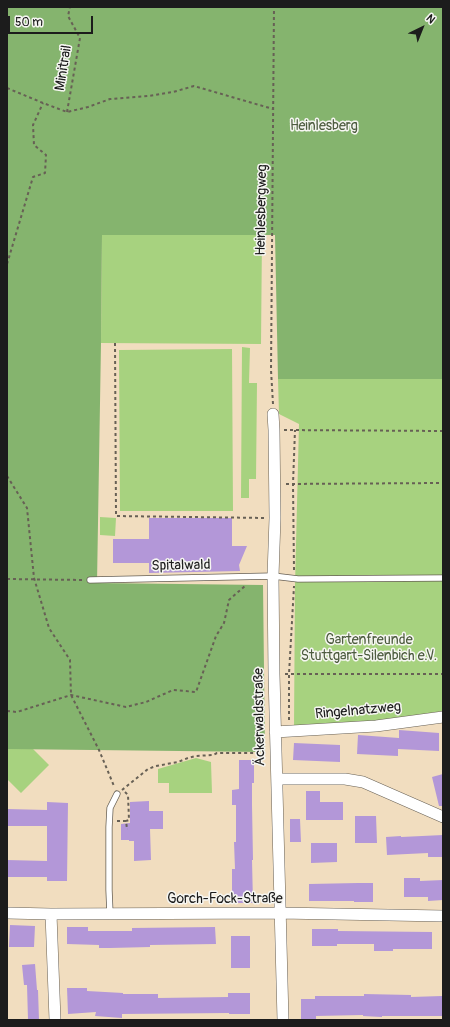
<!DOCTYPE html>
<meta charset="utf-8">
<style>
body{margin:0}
#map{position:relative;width:450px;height:1027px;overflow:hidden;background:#f1ddbf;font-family:Pangolin,sans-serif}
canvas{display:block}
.frame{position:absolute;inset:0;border:8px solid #1c1c1c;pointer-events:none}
.north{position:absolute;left:402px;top:8px;width:40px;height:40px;-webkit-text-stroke:3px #f6f6f2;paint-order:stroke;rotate:43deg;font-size:11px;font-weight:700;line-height:16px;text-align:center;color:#1c1c1c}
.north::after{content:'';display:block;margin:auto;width:14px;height:18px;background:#1c1c1c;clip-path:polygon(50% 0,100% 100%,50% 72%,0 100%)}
.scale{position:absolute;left:8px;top:16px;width:85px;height:18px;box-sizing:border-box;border:2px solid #1c1c1c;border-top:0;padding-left:5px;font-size:12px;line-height:14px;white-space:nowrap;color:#1c1c1c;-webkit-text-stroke:3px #f6f6f2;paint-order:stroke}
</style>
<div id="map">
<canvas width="450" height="1027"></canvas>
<div class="frame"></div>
<div class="north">N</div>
<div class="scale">50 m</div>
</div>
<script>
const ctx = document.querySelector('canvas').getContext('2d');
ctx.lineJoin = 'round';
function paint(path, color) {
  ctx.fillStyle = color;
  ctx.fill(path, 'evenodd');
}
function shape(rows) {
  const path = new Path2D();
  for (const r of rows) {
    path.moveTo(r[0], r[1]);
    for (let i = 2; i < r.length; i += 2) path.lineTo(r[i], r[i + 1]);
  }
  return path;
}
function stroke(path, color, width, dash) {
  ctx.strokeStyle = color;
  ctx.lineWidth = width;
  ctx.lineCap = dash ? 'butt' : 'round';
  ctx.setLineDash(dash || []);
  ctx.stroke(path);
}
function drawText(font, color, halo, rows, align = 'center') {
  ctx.font = font + ' Pangolin,sans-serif';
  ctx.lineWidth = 3;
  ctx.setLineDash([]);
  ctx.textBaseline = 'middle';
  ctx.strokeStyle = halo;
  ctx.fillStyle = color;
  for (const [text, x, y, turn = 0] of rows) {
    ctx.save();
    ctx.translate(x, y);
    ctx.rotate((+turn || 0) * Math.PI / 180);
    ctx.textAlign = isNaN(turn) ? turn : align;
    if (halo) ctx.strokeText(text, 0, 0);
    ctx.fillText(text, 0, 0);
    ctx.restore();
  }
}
const green = shape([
 [102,234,262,235,261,344,101,343],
 [242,347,250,348,249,383,257,383,256,479,249,479,249,498,241,498],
 [232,349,233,511,120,511,119,350],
 [278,379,443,379,443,711,376,722,294,727,295,585,299,424,279,414],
 [100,517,116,518,115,536,100,535],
 [20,736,49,765,21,793,7,779,7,749],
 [196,758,211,762,212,793,169,793,169,783,158,783,158,769]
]);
const forest = shape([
 [7,7,443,7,443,379,278,379,275,235,102,235,101,343,97,583,263,585,265,752,7,749]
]);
const building = shape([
 [149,518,232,518,232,546,247,546,239,565,240,571,149,573,149,563,113,563,113,539,149,539],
 [399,730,439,733,439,751,398,749,398,756,357,754,358,735,399,738],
 [294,743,340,745,340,762,293,760],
 [239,760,254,760,254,783,252,783,252,805,253,860,252,860,253,903,232,903,232,869,235,869,234,842,236,842,236,805,232,805,232,790,239,789],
 [443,774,443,806,439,806,432,777],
 [306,791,320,791,320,802,343,802,343,820,306,820],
 [149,801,149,811,163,811,163,829,150,829,151,860,134,861,134,841,129,841,129,840,121,840,121,824,130,823,130,802],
 [47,802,68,803,67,881,47,881,47,877,7,877,7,860,47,861,47,826,7,826,7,809,47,810],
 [355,816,376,816,377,843,355,843],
 [290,819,300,819,301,842,290,842],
 [443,835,443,857,428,857,428,853,387,855,386,837,401,836,401,837],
 [311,843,337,843,337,862,311,863],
 [404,878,420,878,420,881,443,880,443,900,428,901,428,897,404,897],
 [358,883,373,883,373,902,354,902,354,901,309,901,309,884],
 [10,925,35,926,34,947,9,947],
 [67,927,88,927,88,931,132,931,132,928,215,927,216,944,150,945,150,947,110,948,99,948,99,945,67,944],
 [312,929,338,929,338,931,432,932,432,949,393,949,393,951,374,951,374,944,337,944,337,946,312,946],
 [231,936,250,936,250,968,231,968],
 [35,964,37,990,38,990,39,1020,28,1020,27,985,24,985,22,965],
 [67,988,87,988,87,991,123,993,123,994,158,994,158,998,228,997,228,993,250,993,250,1014,229,1014,229,1013,122,1014,122,1018,95,1016,96,1012,68,1014],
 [364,994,411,995,411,997,442,996,442,1016,382,1016,382,1017,363,1016,363,1015,316,1016,316,1020,301,1020,301,999,315,999,315,996,364,996]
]);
const path = shape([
 [7,88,43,103,67,112,88,107,110,99,148,96,173,92,194,86,273,109],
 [67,112,80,38,68,16,70,7],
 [7,264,33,177,45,173,46,155,34,145,33,125,43,103],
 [115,343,116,516,265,518],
 [273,404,271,370,274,7],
 [284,430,443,431],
 [7,476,27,508,34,578,49,628,70,660,71,695,99,750,114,786],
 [286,484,443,483],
 [294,570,293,484,295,430],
 [7,579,83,580],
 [285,674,443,674],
 [7,711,17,712,71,695,126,707,146,702,173,690,196,692,216,636,224,623,229,600,246,585],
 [289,720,289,674,294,586],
 [122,790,148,769,156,766,178,762,188,758,196,756,213,755,217,753,266,753],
 [125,792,128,795,129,820,126,821],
 [117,821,126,821,127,829,128,829]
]);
const service = shape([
 [90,580,273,576,298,579,443,578],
 [110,914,109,890,109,827,110,808,117,794]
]);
const minor = shape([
 [273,414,274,430,275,518,273,576,274,674,283,1020],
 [275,732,376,726,443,717],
 [277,779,345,779,363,782,443,817],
 [7,913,51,914,280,913,443,916],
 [51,914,55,1020]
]);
const streetNames = [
 ["Minitrail",64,68,-81],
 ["Heinlesbergweg",262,210,-89],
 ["Spitalwald",181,566,-1],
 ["Ringelnatzweg",358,711,-5],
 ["Äckerwaldstraße",260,717,-91],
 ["Gorch-Fock-Straße",225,899]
];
const parkNames = [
 ["Heinlesberg",324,126],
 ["Gartenfreunde",369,640],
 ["Stuttgart-Silenbich e.V.",369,656]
];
paint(green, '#a7d27f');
paint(forest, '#85b46e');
paint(building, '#b397d8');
stroke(service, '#676055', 7);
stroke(minor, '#676055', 12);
stroke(path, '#676055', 2, [3, 3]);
stroke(service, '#fff', 5.5);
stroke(minor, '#fff', 11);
drawText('14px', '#1c1c1c', '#f6f6f2', streetNames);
drawText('14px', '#4d5c3f', '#f6f6f2', parkNames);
</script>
